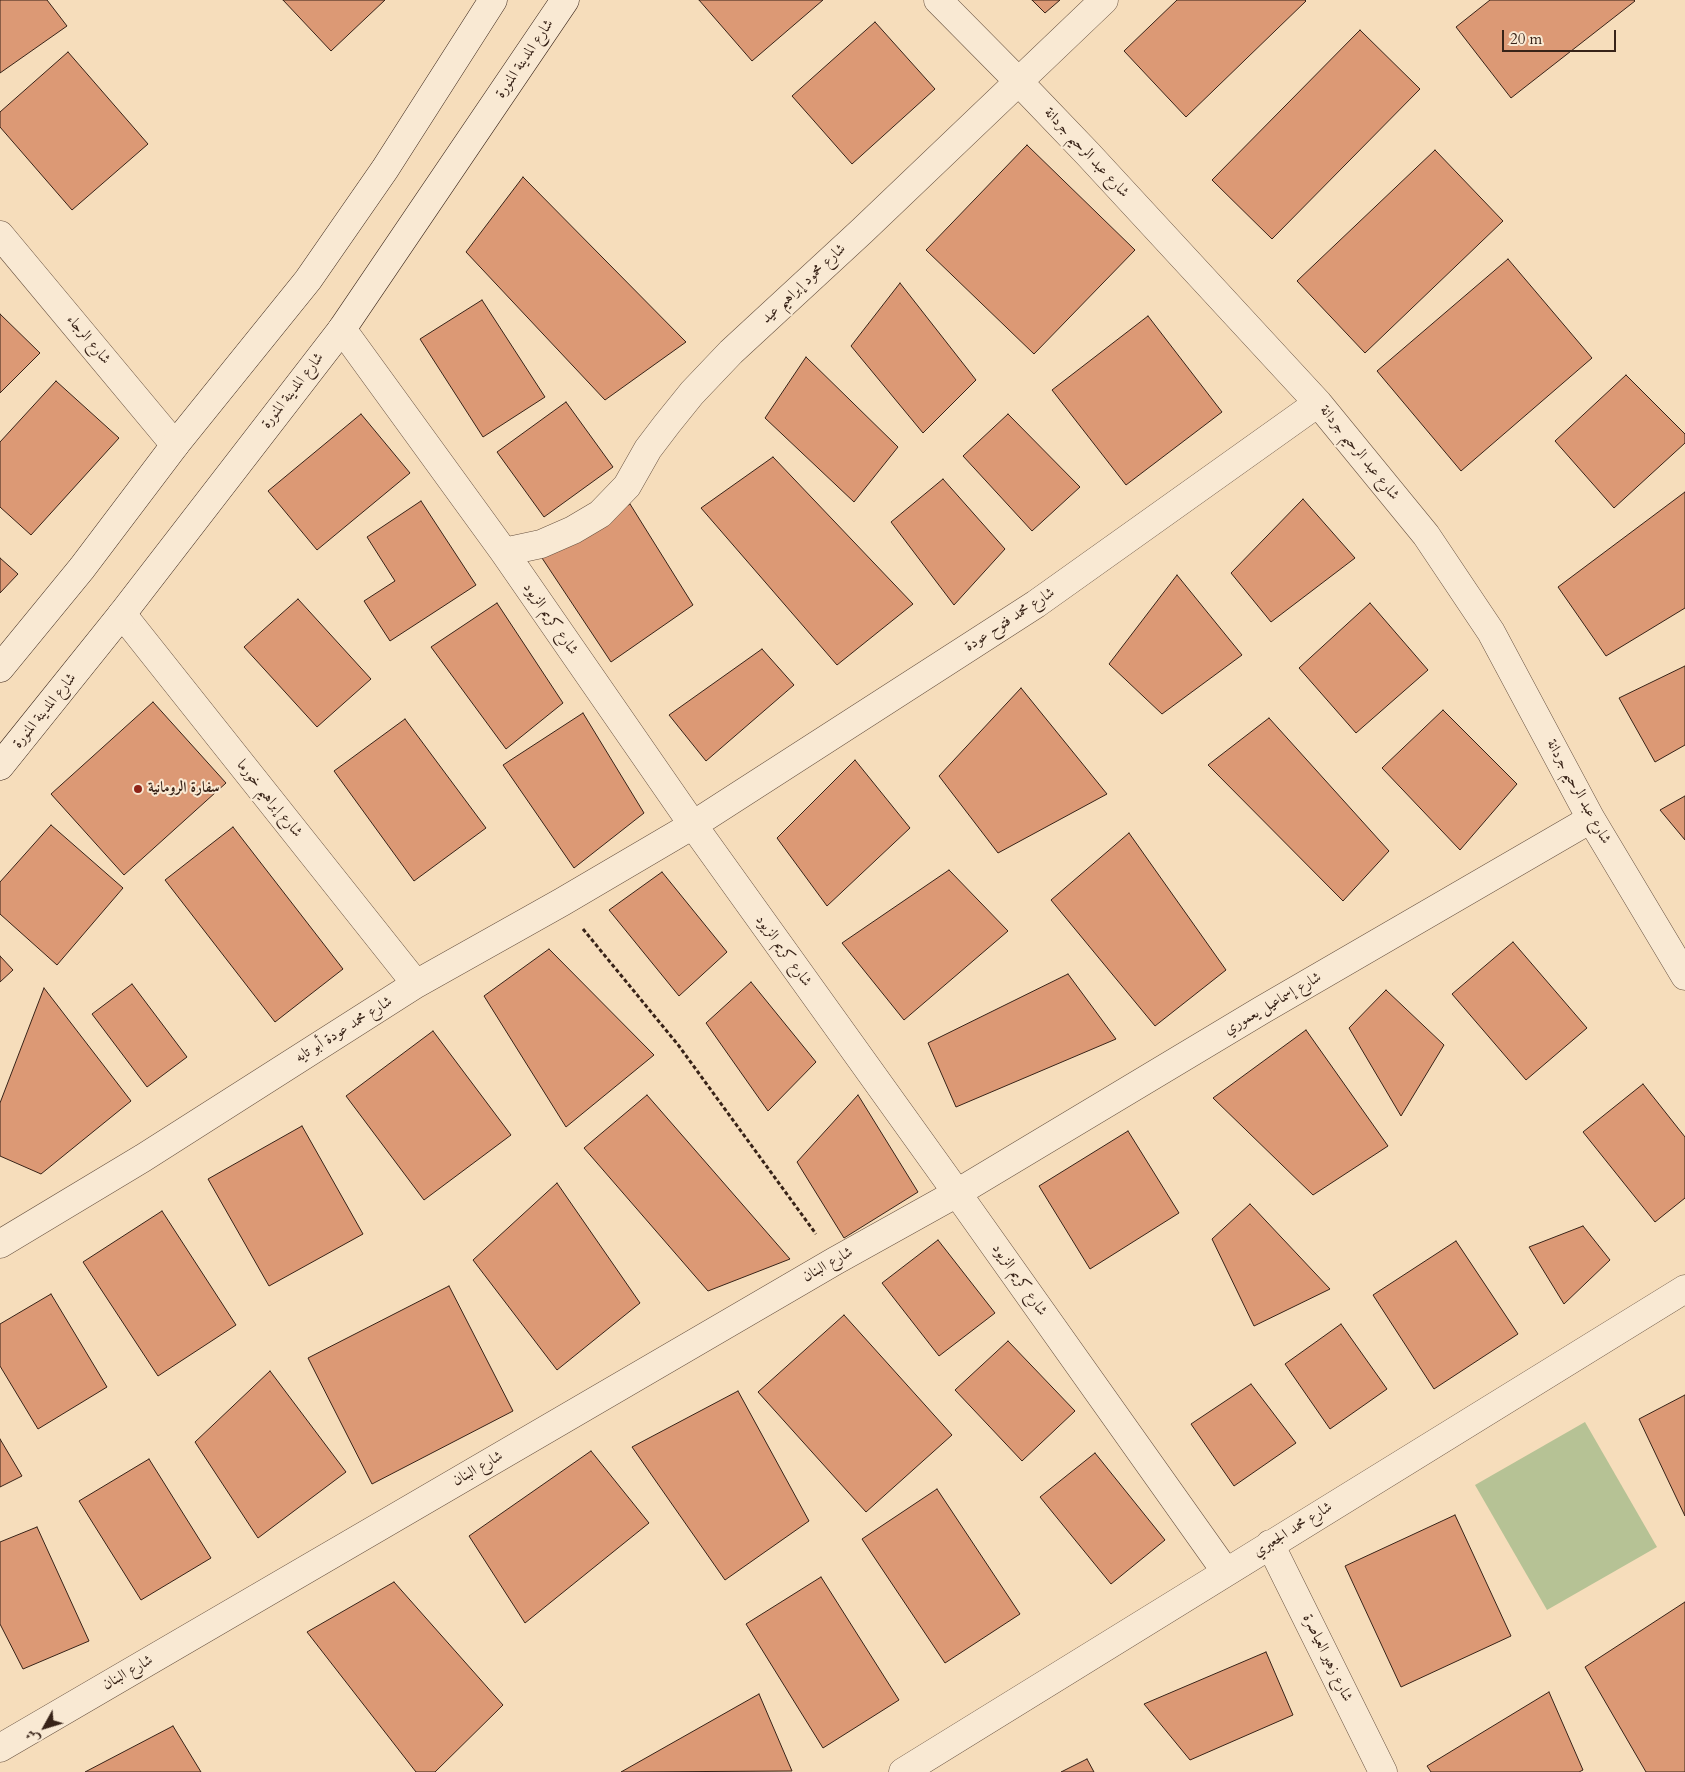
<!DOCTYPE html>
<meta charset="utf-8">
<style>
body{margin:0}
#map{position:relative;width:1685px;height:1772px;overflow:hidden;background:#f6ddbb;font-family:Cardo,Amiri,serif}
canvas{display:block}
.north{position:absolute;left:20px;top:1702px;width:50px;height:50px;-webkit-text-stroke:4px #f9e9d3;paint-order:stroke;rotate:231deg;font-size:14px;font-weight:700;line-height:20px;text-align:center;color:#382318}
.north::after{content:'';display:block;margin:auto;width:18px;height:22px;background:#382318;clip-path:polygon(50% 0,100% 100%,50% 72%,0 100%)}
.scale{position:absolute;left:1502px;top:30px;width:114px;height:22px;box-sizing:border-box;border:2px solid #382318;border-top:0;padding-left:6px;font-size:15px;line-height:18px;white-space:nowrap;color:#382318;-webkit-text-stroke:4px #f9e9d3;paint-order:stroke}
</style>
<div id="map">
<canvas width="1685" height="1772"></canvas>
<div class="north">ش</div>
<div class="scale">20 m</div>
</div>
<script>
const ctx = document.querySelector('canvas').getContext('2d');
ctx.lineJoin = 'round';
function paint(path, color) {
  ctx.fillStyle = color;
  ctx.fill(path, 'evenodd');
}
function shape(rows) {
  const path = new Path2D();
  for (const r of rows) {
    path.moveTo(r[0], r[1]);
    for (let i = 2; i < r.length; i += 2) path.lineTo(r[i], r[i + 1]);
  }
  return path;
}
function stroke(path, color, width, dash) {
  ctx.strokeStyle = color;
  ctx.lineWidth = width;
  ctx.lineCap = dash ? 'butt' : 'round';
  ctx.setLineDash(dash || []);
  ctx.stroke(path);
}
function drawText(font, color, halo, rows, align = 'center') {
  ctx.font = font + ' Cardo,Amiri,serif';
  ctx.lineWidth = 4;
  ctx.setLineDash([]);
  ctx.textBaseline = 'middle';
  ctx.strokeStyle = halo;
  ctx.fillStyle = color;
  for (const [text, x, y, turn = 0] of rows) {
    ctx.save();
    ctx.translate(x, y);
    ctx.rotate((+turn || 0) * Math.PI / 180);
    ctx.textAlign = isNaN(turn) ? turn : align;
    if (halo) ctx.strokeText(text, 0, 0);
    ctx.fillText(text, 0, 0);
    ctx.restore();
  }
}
const green = shape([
 [1585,1422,1657,1547,1547,1610,1475,1485]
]);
const building = shape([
 [0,0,47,0,67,26,0,73,0,0],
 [283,0,385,0,331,51,283,0],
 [699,0,823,0,752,61,699,0],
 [1032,0,1060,0,1045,13,1032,0],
 [1177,0,1305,0,1306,1,1186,117,1124,51,1177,0],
 [1490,0,1634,0,1635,1,1511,98,1456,27,1490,0],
 [875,22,935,89,852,164,792,96,875,22],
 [1360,30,1420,89,1272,239,1212,180,1360,30],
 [68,52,148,144,72,210,0,127,0,112,68,52],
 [1027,145,1135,250,1034,354,926,250,1027,145],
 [1435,150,1503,221,1365,353,1297,281,1435,150],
 [523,177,686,342,605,400,466,252,523,177],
 [1508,259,1592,358,1461,471,1377,371,1508,259],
 [900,283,976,380,923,433,851,346,900,283],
 [482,300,545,397,483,437,420,339,482,300],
 [0,314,40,353,0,393,0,314],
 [1148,316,1222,412,1126,485,1052,390,1148,316],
 [806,357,898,447,854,502,765,418,806,357],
 [1626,375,1685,434,1685,443,1614,508,1555,441,1626,375],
 [56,381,119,438,31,535,0,507,0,442,56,381],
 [566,402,613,467,544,517,497,452,566,402],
 [361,414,410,473,317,550,268,491,361,414],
 [1008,414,1080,487,1032,531,963,456,1008,414],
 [773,457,913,604,837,665,701,508,773,457],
 [943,479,1005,549,954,605,891,522,943,479],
 [1685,492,1685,608,1606,656,1558,587,1685,492],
 [1303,499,1355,558,1271,622,1231,573,1303,499],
 [421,501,476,585,390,641,364,601,395,581,367,537,421,501],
 [630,504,693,605,611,662,540,555,630,504],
 [0,558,18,574,0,593,0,558],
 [1177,575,1242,655,1162,714,1109,664,1177,575],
 [298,599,371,679,317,727,244,647,298,599],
 [497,603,563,703,506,749,431,647,497,603],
 [1370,603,1428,670,1356,733,1299,668,1370,603],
 [762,649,794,685,706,761,669,715,762,649],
 [1685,666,1685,745,1655,762,1619,698,1685,666],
 [1021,688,1107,794,998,853,939,776,1021,688],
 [153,702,226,783,124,875,51,794,153,702],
 [1443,710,1517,784,1460,850,1382,768,1443,710],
 [583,713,644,813,574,868,503,765,583,713],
 [1269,718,1389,851,1343,901,1208,765,1269,718],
 [405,719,486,828,414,881,334,771,405,719],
 [855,760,910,828,827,906,777,838,855,760],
 [1685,796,1685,840,1660,810,1685,796],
 [51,825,123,888,57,965,0,914,0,882,51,825],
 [233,827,343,969,275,1022,165,880,233,827],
 [1129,833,1226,970,1155,1026,1051,900,1129,833],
 [949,870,1008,931,904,1020,842,943,949,870],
 [662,872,727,952,679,996,609,910,662,872],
 [1513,942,1587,1028,1526,1080,1452,994,1513,942],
 [549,949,654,1055,566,1127,484,996,549,949],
 [0,956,13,970,0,982,0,956],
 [1068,974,1116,1039,956,1107,928,1043,1068,974],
 [751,982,816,1062,768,1111,706,1023,751,982],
 [132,984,187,1057,147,1087,92,1014,132,984],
 [44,988,131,1101,41,1174,0,1156,0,1103,44,988],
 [1386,990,1444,1045,1401,1116,1349,1028,1386,990],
 [1306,1030,1388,1146,1313,1195,1213,1098,1306,1030],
 [433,1031,511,1135,424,1200,346,1096,433,1031],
 [1643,1084,1685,1137,1685,1198,1655,1222,1583,1132,1643,1084],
 [647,1095,790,1259,708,1291,584,1148,647,1095],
 [858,1095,918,1192,844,1238,797,1162,858,1095],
 [302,1126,363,1234,269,1286,208,1179,302,1126],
 [1128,1131,1179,1213,1090,1269,1039,1186,1128,1131],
 [557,1183,640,1303,557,1370,473,1260,557,1183],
 [1250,1204,1330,1289,1254,1326,1212,1239,1250,1204],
 [162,1211,236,1325,158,1376,83,1262,162,1211],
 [1583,1226,1610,1260,1564,1304,1529,1247,1583,1226],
 [938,1240,995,1313,939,1356,882,1283,938,1240],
 [1456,1241,1518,1334,1434,1389,1373,1295,1456,1241],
 [449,1286,513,1411,372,1484,308,1358,449,1286],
 [51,1294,107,1387,38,1429,0,1366,0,1324,51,1294],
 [844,1315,952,1435,866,1512,758,1392,844,1315],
 [1341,1324,1387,1389,1330,1429,1285,1364,1341,1324],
 [1008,1341,1075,1411,1022,1461,955,1390,1008,1341],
 [270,1371,346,1472,258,1538,195,1442,270,1371],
 [1251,1384,1296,1443,1234,1486,1191,1424,1251,1384],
 [738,1391,809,1521,725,1580,632,1447,738,1391],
 [1685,1395,1685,1516,1639,1419,1685,1395],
 [0,1439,22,1476,0,1487,0,1439],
 [591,1451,649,1523,525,1623,469,1536,591,1451],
 [1095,1453,1165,1540,1111,1584,1040,1497,1095,1453],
 [149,1459,211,1558,141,1600,79,1501,149,1459],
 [937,1489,1020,1614,945,1663,862,1539,937,1489],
 [1455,1515,1511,1636,1401,1687,1345,1566,1455,1515],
 [37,1527,89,1641,23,1669,0,1624,0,1542,37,1527],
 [821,1577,899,1700,823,1748,746,1624,821,1577],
 [394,1582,503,1705,435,1772,416,1772,307,1632,394,1582],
 [1685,1602,1685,1772,1646,1772,1585,1667,1685,1602],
 [1266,1652,1293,1715,1190,1760,1144,1704,1266,1652],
 [1549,1692,1583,1770,1579,1772,1431,1772,1427,1766,1549,1692],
 [759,1694,792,1771,621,1772,759,1694],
 [173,1726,201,1772,85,1772,173,1726],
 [1087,1759,1094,1772,1061,1772,1087,1759]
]);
const path = shape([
 [583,929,679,1046,816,1234]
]);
const street = shape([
 [938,0,1019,82,1088,154,1318,403,1426,535,1491,632,1591,819,1685,976],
 [0,235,175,445],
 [342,329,504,552,693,825,957,1193,1226,1572],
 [504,552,541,544,573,530,600,514,627,486,648,449,667,424,692,393,731,352,862,231,1104,0],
 [122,614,416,984],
 [0,1244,143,1158,416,984,562,902,693,825,1036,604,1318,403],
 [1270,1544,1383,1772],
 [0,1748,835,1261,957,1193,1262,1010,1591,819],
 [903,1772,1685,1289]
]);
const secondary = shape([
 [0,668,82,568,175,445,308,280,385,169,493,0],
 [0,766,122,614,342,329,565,0]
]);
const markers = [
 [138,789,5,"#8f2418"]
];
const streetNames = [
 ["شارع المدينة المنورة",525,59,-56],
 ["شارع عبد الرحيم جردانة",1086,153,47],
 ["شارع محمود إبراهيم عيد",804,284,-43],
 ["شارع الرجاء",88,340,50],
 ["شارع المدينة المنورة",293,391,-52],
 ["شارع عبد الرحيم جردانة",1359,453,51],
 ["شارع كريم الزيود",550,619,55],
 ["شارع محمد فتوح عودة",1010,620,-33],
 ["شارع المدينة المنورة",45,711,-51],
 ["شارع عبد الرحيم جردانة",1578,792,61],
 ["شارع إبراهيم خورما",269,799,51],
 ["شارع كريم الزيود",783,951,54],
 ["شارع إسماعيل يعموري",1273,1004,-30],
 ["شارع محمد عودة أبو تايه",344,1030,-32],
 ["شارع البنان",828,1265,-30],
 ["شارع كريم الزيود",1019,1280,55],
 ["شارع البنان",478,1469,-30],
 ["شارع محمد الجعبري",1293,1530,-32],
 ["شارع زهير العياصرة",1327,1658,64],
 ["شارع البنان",128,1673,-30]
];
const poiNames = [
 ["سفارة الرومانية",148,789]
];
paint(green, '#b6c295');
paint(building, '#dc9975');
stroke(building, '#382318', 1);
stroke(street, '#685241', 29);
stroke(secondary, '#382318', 29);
stroke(path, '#382318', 3, [4, 2.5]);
stroke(street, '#f9e9d3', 28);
stroke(secondary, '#f9e9d3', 28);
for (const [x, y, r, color] of markers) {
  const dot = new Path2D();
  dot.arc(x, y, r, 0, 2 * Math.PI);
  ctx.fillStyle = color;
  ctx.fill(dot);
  stroke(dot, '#f9e9d3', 2);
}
drawText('15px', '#382318', '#f9e9d3', streetNames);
drawText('bold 15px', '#382318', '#f9e9d3', poiNames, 'left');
</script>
